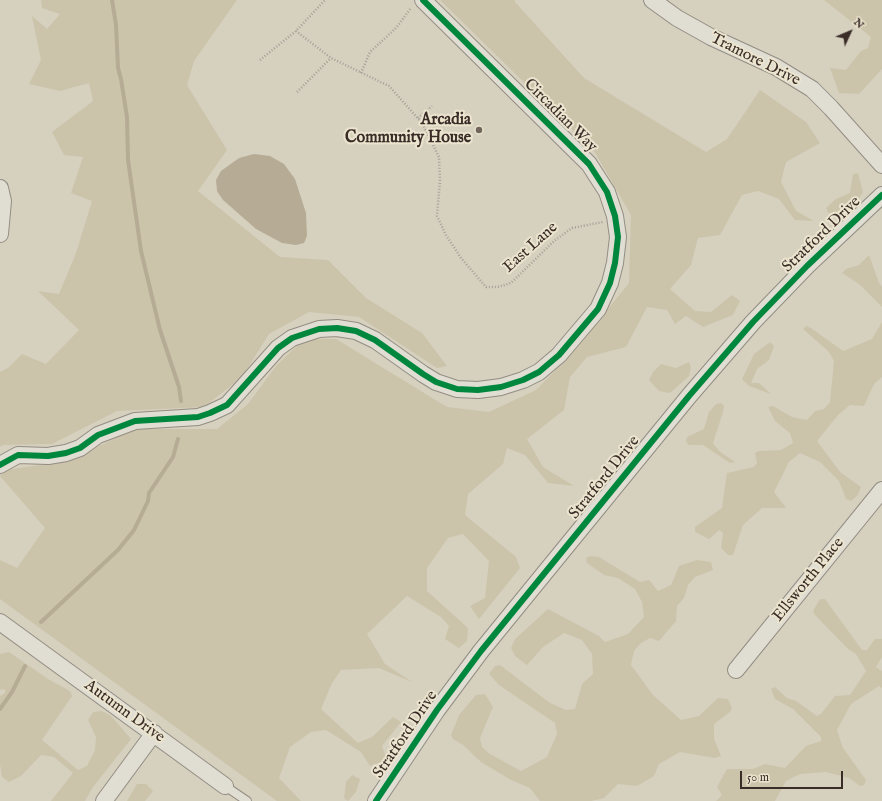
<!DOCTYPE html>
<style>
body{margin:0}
#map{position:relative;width:882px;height:801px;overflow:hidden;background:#d6d0be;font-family:"IM FELL English",serif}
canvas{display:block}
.north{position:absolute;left:830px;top:12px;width:40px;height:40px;-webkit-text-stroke:3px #ebe4ce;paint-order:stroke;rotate:46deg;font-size:11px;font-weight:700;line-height:16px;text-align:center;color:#3a2c27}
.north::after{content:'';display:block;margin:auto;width:14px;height:18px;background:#3a2c27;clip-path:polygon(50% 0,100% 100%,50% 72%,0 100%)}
.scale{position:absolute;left:740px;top:771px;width:103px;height:18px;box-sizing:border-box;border:2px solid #3a2c27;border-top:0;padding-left:5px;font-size:12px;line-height:14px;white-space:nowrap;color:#3a2c27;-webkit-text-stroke:3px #ebe4ce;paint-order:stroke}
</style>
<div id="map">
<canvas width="882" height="801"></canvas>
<div class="north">N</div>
<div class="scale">50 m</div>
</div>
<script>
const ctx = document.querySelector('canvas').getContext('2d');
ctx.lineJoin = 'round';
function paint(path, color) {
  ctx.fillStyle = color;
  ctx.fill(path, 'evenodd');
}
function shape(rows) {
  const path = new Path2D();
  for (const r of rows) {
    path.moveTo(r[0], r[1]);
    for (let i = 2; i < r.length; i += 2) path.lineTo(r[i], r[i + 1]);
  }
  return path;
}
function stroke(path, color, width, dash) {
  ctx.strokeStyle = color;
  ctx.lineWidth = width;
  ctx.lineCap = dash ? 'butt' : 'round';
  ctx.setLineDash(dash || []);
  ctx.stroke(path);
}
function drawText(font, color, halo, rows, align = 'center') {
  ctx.font = font + ' "IM FELL English",serif';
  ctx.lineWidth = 4;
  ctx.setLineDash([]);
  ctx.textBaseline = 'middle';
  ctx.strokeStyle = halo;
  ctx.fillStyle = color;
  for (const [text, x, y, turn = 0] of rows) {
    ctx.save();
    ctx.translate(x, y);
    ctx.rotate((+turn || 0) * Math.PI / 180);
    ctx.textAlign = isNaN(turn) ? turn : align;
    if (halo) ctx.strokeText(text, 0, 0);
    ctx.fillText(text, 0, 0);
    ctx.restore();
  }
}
const green = shape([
 [41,0,237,0,194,61,187,85,227,150,198,191,280,257,328,260,366,298,422,333,447,366,437,368,359,317,309,312,269,334,242,377,204,407,117,411,52,444,3,445,0,447,0,372,8,368,22,354,46,364,79,330,38,291,59,294,76,253,92,201,71,193,83,157,64,155,52,132,93,101,89,83,60,91,29,84,41,60,32,16,47,29,60,14,42,8],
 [440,0,515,0,515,2,584,78,706,152,727,139,760,90,806,122,820,143,786,162,781,182,796,211,814,221,795,220,779,199,758,191,742,195,720,235,698,238,691,265,670,289,695,311,711,312,732,295,740,301,733,315,703,327,686,316,675,324,667,310,647,307,626,347,587,357,570,377,564,410,527,439,543,467,574,486,548,483,525,455,507,448,503,464,468,494,465,515,516,557,520,568,479,619,470,606,485,598,489,561,463,534,448,538,427,568,427,591,468,628,467,641,459,648,445,639,449,626,441,617,407,596,367,634,385,664,412,682,379,668,341,670,332,683,321,709,358,743,372,737,393,717,401,722,382,746,387,760,370,766,361,752,326,730,311,732,290,747,279,778,301,801,277,801,0,599,0,560,17,568,45,528,0,476,4,470,70,461,133,429,217,429,248,404,276,366,304,339,336,339,447,407,489,412,536,390,573,352,629,283,631,215,594,151],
 [824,0,882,0,882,69,859,94,839,93,830,68,846,70,861,51,868,48,871,37],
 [858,173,863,192,855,205,847,210,828,213,826,208,836,199,850,193,853,174],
 [869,255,879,283,882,287,882,307,859,284,842,273,846,269,859,265],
 [882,322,882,377,874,384,864,406,850,405,838,415,817,441,840,472,861,487,858,495,851,501,846,499,839,481,820,462,800,453,789,462,774,492,786,508,762,508,743,525,733,555,728,555,721,548,723,533,719,530,709,539,695,532,695,527,722,508,727,473,754,467,757,463,755,453,759,451,781,450,793,443,790,433,775,421,768,407,773,406,792,417,807,420,815,411,824,409,830,402,834,361,829,352,803,329,806,326,811,328,843,351,872,339],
 [770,342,774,346,769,360,757,369,751,383,759,383,771,394,749,386,742,379,754,354],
 [689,362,691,367,689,376,670,393,659,391,649,380,653,372,661,364,676,368],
 [721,403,724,406,723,412,713,443,719,451,735,462,730,463,703,445,689,445,686,442,687,437,704,429,709,412,716,404],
 [590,556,599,557,640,582,649,580,658,591,671,585,679,566,697,560,711,562,713,570,695,577,688,585,684,598,677,606,676,621,659,641,650,638,641,643,634,651,631,665,653,695,681,720,699,716,718,698,728,699,732,708,730,712,714,724,714,739,721,756,715,758,680,752,659,764,654,776,637,786,618,784,604,798,591,801,540,801,530,788,511,780,481,762,463,745,453,739,451,735,459,715,476,695,485,694,493,707,480,738,482,747,490,754,521,771,547,757,557,734,555,723,499,685,489,674,495,666,500,665,550,703,566,710,575,709,582,684,593,674,592,654,582,640,564,633,543,647,527,665,515,656,511,648,515,639,548,609,599,636,605,642,628,634,644,617,642,602,635,589,618,578,604,575,587,563,586,558],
 [820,599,825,599,862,650,867,650,875,639,882,639,882,657,876,667,882,671,882,688,879,686,851,704,837,730,843,748,866,780,864,785,860,786,849,778,826,772,800,774,786,781,775,801,716,801,722,795,717,787,727,769,753,769,765,764,785,768,806,746,821,741,821,737,793,709,775,699,771,689,775,687,787,698,796,701,817,716,821,714,835,696,850,695,866,671,856,654,848,649,815,615,813,611],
 [9,652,48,679,70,691,72,696,42,740,78,770,87,766,95,750,96,737,88,720,93,712,102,711,111,716,131,739,93,787,85,801,51,801,73,773,54,757,41,755,21,776,9,782,2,777,0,764,0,696,5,693,5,689,0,690,0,654],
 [352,775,360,779,356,792,348,801,344,798,346,782],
 [137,784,146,784,153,791,145,801,127,801]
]);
const water = shape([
 [254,154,270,156,284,164,295,179,306,213,307,236,304,243,296,245,282,243,256,229,223,200,217,191,216,180,221,171,239,158]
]);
const stream = shape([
 [112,0,116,25,118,68,121,79,127,117,128,160,141,251,160,330,179,387,181,401],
 [41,622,118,550,134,530,148,501,149,493,173,457,178,439],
 [0,709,12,692,25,666]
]);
const path = shape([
 [296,31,331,58,389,86,422,123,439,157,440,181,437,216,446,235,461,258,486,287,498,287,511,283,554,241,572,228,603,222],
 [260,60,296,31,325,0],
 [361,73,370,52,396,28,411,8],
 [297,92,331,58],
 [418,118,432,106]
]);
const service = shape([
 [225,786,247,801]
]);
const minor = shape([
 [652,0,677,18,711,37,776,67,812,89,831,108,882,165],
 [0,188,3,201,0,234],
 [0,465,18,455,48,456,66,453,80,448,98,435,135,421,198,417,210,413,227,405,278,348,292,338,319,329,337,328,356,331,375,340,423,374,436,382,457,389,478,390,501,387,523,380,539,372,559,355,598,309,610,283,615,263,618,237,615,216,607,192,589,164,423,0],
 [0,622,225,786],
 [736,670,882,490],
 [104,801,154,733],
 [376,801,437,710,481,651,689,396,753,322,807,266,882,195]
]);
const cycleway = shape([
 [0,465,18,455,48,456,66,453,80,448,98,435,135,421,198,417,210,413,227,405,278,348,292,338,319,329,337,328,356,331,375,340,423,374,436,382,457,389,478,390,501,387,523,380,539,372,559,355,598,309,610,283,615,263,618,237,615,216,607,192,589,164,423,0],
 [376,801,437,710,481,651,689,396,753,322,807,266,882,195]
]);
const markers = [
 [479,130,4,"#71655c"]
];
const streetNames = [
 ["Tramore Drive",755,60,27],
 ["Circadian Way",560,116,45],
 ["Stratford Drive",822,235,-44],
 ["East Lane",531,248,-42],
 ["Stratford Drive",605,478,-51],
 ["Ellsworth Place",809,580,-51],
 ["Autumn Drive",124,712,36],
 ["Stratford Drive",406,735,-56]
];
const poiNames = [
 ["Arcadia",471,121],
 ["Community House",471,139]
];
paint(green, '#ccc3ab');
paint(water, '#b6ac95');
stroke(stream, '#b6ac95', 4);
stroke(service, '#938d83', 10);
stroke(minor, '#938d83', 18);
stroke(path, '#a5a099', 2.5, [1, 2]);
stroke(service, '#e0ddd3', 8);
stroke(minor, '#e0ddd3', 16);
stroke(cycleway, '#00873e', 6);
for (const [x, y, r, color] of markers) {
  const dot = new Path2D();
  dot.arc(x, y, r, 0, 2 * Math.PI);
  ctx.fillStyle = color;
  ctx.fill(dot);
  stroke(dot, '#ebe4ce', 1.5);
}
drawText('16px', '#3a2c27', '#ebe4ce', streetNames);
drawText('bold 16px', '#3a2c27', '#ebe4ce', poiNames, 'right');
</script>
